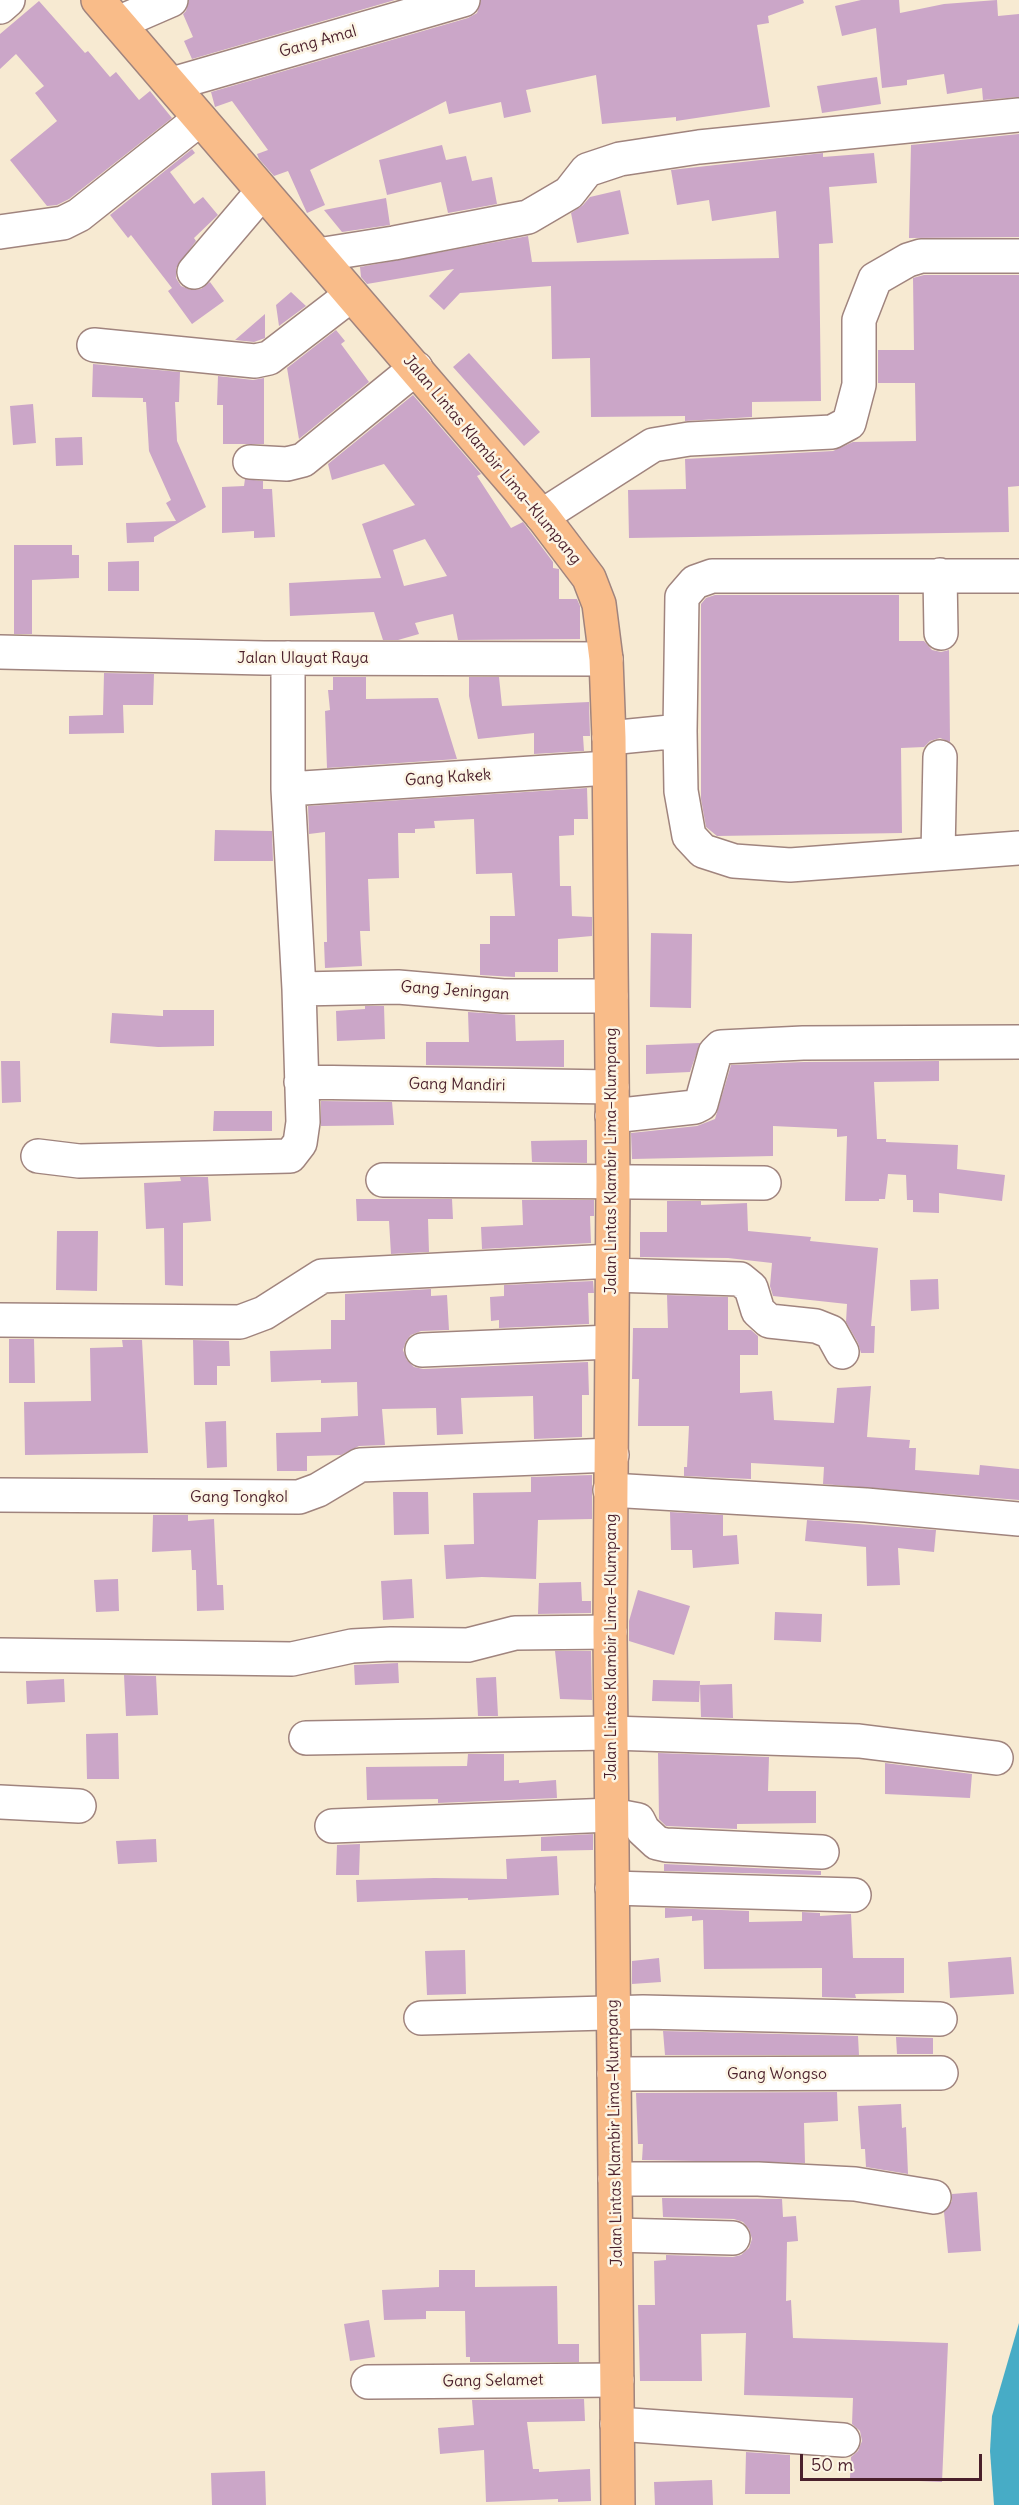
<!DOCTYPE html>
<meta charset="utf-8">
<style>
body{margin:0}
#map{position:relative;width:1019px;height:2505px;overflow:hidden;background:#f7ead2;font-family:Delius,sans-serif}
canvas{display:block}
.scale{position:absolute;left:800px;top:2454px;width:182px;height:27px;box-sizing:border-box;border:3px solid #4a1f2b;border-top:0;padding-left:8px;font-size:18px;line-height:21px;white-space:nowrap;color:#4a1f2b;-webkit-text-stroke:4px #fcf5e5;paint-order:stroke}
</style>
<div id="map">
<canvas width="1019" height="2505"></canvas>
<div class="scale">50 m</div>
</div>
<script>
const ctx = document.querySelector('canvas').getContext('2d');
ctx.lineJoin = 'round';
function paint(path, color) {
  ctx.fillStyle = color;
  ctx.fill(path, 'evenodd');
}
function shape(rows) {
  const path = new Path2D();
  for (const r of rows) {
    path.moveTo(r[0], r[1]);
    for (let i = 2; i < r.length; i += 2) path.lineTo(r[i], r[i + 1]);
  }
  return path;
}
function stroke(path, color, width, dash) {
  ctx.strokeStyle = color;
  ctx.lineWidth = width;
  ctx.lineCap = dash ? 'butt' : 'round';
  ctx.setLineDash(dash || []);
  ctx.stroke(path);
}
function drawText(font, color, halo, rows, align = 'center') {
  ctx.font = font + ' Delius,sans-serif';
  ctx.lineWidth = 5;
  ctx.setLineDash([]);
  ctx.textBaseline = 'middle';
  ctx.strokeStyle = halo;
  ctx.fillStyle = color;
  for (const [text, x, y, turn = 0] of rows) {
    ctx.save();
    ctx.translate(x, y);
    ctx.rotate((+turn || 0) * Math.PI / 180);
    ctx.textAlign = isNaN(turn) ? turn : align;
    if (halo) ctx.strokeText(text, 0, 0);
    ctx.fillText(text, 0, 0);
    ctx.restore();
  }
}
const water = shape([
 [1019,2323,1019,2505,994,2505,990,2451,992,2416]
]);
const building = shape([
 [189,0,395,0,192,59,184,41,193,37,183,14,186,11],
 [481,0,803,0,804,3,768,16,769,23,757,25,770,107,676,121,676,117,602,124,596,75,526,90,531,112,504,118,501,102,449,114,446,101,310,170,325,205,307,213,288,171,274,176,259,159,257,154,268,150,232,101,215,107,211,92,468,18,477,13],
 [861,0,899,0,900,13,944,4,997,0,998,16,1019,14,1019,97,983,100,982,88,947,94,944,74,907,80,907,85,882,88,876,28,842,36,835,6],
 [39,1,85,53,88,51,110,77,116,72,139,100,150,91,172,118,69,199,57,205,47,206,10,160,57,121,35,93,44,86,16,54,0,69,0,34],
 [877,77,881,104,822,113,817,86],
 [1019,134,1019,237,909,238,911,145],
 [442,145,446,160,466,156,472,181,492,177,497,204,448,213,441,182,387,195,379,160],
 [192,149,195,153,170,172,194,204,203,197,218,215,194,238,196,241,176,268,176,278,181,286,191,290,201,289,210,282,224,301,192,324,168,291,172,288,131,235,128,238,110,215],
 [823,153,823,157,874,153,877,183,829,187,833,243,819,244,821,401,752,402,752,417,685,421,685,416,591,417,590,358,552,359,551,286,460,293,444,310,429,296,454,269,367,284,361,277,360,267,528,236,532,262,779,258,776,211,712,221,709,200,677,205,671,170],
 [620,190,629,234,577,243,571,213,583,205,590,197],
 [386,198,390,225,342,232,324,210],
 [924,275,1019,275,1019,486,1008,487,1009,532,629,538,628,490,686,489,685,459,833,451,853,442,916,441,915,383,878,383,878,350,914,350,913,278],
 [291,292,306,306,279,326,276,305],
 [265,314,265,338,254,342,235,340],
 [336,330,345,341,341,344,369,382,299,439,287,368],
 [469,353,540,432,524,446,453,367],
 [93,364,180,372,179,402,175,402,177,441,206,507,154,537,154,542,127,543,126,523,176,521,166,503,171,500,149,451,146,402,143,402,143,398,92,397],
 [218,376,253,380,264,378,264,444,223,444,223,405,217,405],
 [413,395,481,474,477,476,511,528,523,522,553,562,553,568,559,569,559,599,577,599,580,606,580,639,458,640,453,614,415,623,419,634,398,640,383,640,374,612,290,616,289,583,381,578,362,524,415,505,384,464,332,480,328,464],
 [425,539,447,576,404,586,393,550],
 [33,404,36,443,13,445,10,406],
 [82,437,83,465,56,466,55,438],
 [245,479,263,481,263,489,272,489,275,537,254,538,254,531,222,533,222,487,244,486],
 [14,545,72,545,72,555,79,555,79,578,32,580,32,634,14,634],
 [139,561,139,591,108,591,108,562],
 [715,595,899,595,899,641,924,641,932,650,941,652,949,650,950,742,940,738,930,741,924,747,901,748,902,833,717,836,706,827,701,799,701,604,706,598],
 [104,673,154,674,153,705,123,705,124,733,69,734,69,716,103,715],
 [333,677,366,677,366,699,438,698,457,759,327,768,325,711,330,710,328,690,333,690],
 [469,677,499,677,502,706,589,702,590,736,583,736,584,751,534,754,534,733,478,739,469,696],
 [587,788,588,819,574,819,574,835,559,836,560,886,571,886,572,916,592,917,592,936,558,939,558,972,515,972,515,977,480,975,480,944,490,944,490,916,515,916,512,873,476,874,474,819,434,821,435,828,415,829,415,833,398,833,399,878,368,879,370,931,360,931,362,966,325,968,324,942,327,942,325,832,309,834,308,806],
 [215,830,272,831,273,861,214,861],
 [651,933,692,934,691,1008,650,1007],
 [365,1006,384,1006,385,1039,337,1041,336,1011,365,1009],
 [163,1010,214,1010,214,1046,158,1047,110,1043,112,1013,163,1016],
 [468,1012,515,1015,516,1041,564,1040,564,1067,426,1065,426,1042,469,1042],
 [700,1043,690,1072,646,1074,646,1045],
 [1,1061,20,1061,21,1102,2,1103],
 [939,1061,939,1081,874,1082,877,1139,886,1139,886,1142,958,1145,957,1169,1005,1175,1002,1201,939,1193,939,1213,913,1212,913,1200,907,1200,906,1175,888,1174,885,1199,879,1199,879,1201,845,1201,847,1136,837,1137,837,1129,773,1126,773,1156,632,1159,631,1133,697,1126,715,1119,731,1065,804,1062],
 [321,1101,392,1102,394,1125,321,1126],
 [214,1111,272,1111,272,1131,213,1131],
 [587,1140,587,1163,532,1162,531,1141],
 [180,1177,208,1177,211,1221,183,1223,183,1286,165,1285,164,1228,146,1229,144,1183,181,1181],
 [356,1199,452,1199,453,1219,428,1219,429,1252,391,1254,389,1221,357,1221],
 [522,1200,594,1200,594,1216,590,1216,591,1243,482,1249,481,1227,523,1225],
 [667,1201,701,1201,701,1205,747,1203,748,1231,811,1237,810,1241,878,1248,871,1326,875,1326,874,1353,861,1353,858,1343,846,1322,847,1304,773,1296,770,1286,772,1263,728,1258,640,1257,640,1232,667,1232],
 [57,1231,98,1231,97,1291,56,1290],
 [938,1279,939,1309,911,1311,910,1280],
 [593,1281,594,1293,588,1293,589,1324,499,1328,499,1320,491,1321,490,1297,504,1296,504,1285],
 [431,1289,431,1296,447,1295,449,1330,421,1331,411,1335,406,1341,403,1350,407,1360,414,1367,423,1369,588,1362,589,1395,582,1395,582,1437,534,1439,533,1396,461,1398,463,1434,437,1435,436,1408,382,1409,385,1445,359,1446,341,1455,307,1456,307,1471,277,1471,276,1433,321,1432,321,1418,358,1416,357,1382,321,1383,321,1380,271,1382,270,1351,331,1349,331,1320,345,1320,345,1294],
 [667,1295,728,1297,728,1330,751,1330,758,1336,758,1355,740,1355,740,1393,772,1391,774,1420,834,1423,837,1388,871,1386,867,1437,910,1440,909,1448,916,1448,915,1470,979,1475,980,1465,1019,1469,1019,1500,823,1484,824,1467,751,1463,751,1479,684,1476,684,1467,687,1467,689,1426,638,1426,639,1379,632,1379,633,1328,668,1328],
 [9,1339,34,1339,35,1383,9,1383],
 [122,1340,142,1340,148,1453,25,1455,24,1402,91,1401,90,1348,123,1347],
 [193,1340,229,1341,230,1366,217,1366,217,1385,194,1385],
 [226,1421,227,1467,207,1468,205,1422],
 [592,1475,592,1519,538,1520,536,1579,482,1577,446,1579,444,1545,474,1544,473,1493,531,1492,531,1477],
 [393,1492,428,1492,429,1534,394,1535],
 [670,1512,723,1515,723,1536,737,1535,739,1564,693,1568,692,1550,671,1550],
 [153,1515,188,1515,188,1521,214,1519,217,1585,223,1585,224,1610,197,1611,196,1570,192,1570,191,1550,152,1552],
 [807,1520,936,1530,934,1552,898,1548,900,1585,867,1586,866,1547,805,1541],
 [118,1579,119,1611,96,1612,94,1580],
 [412,1579,414,1618,383,1620,381,1581],
 [581,1582,582,1601,591,1601,591,1613,538,1614,539,1583],
 [638,1590,690,1606,674,1655,629,1641,629,1621],
 [775,1612,822,1614,821,1642,774,1640],
 [555,1651,591,1651,592,1700,560,1699],
 [398,1663,399,1683,355,1685,354,1665],
 [124,1675,156,1676,158,1715,126,1716],
 [496,1677,498,1716,478,1716,476,1678],
 [64,1679,65,1702,27,1704,26,1681],
 [653,1680,700,1681,699,1702,652,1701],
 [732,1684,733,1718,701,1717,700,1685],
 [118,1733,119,1779,87,1779,86,1734],
 [658,1753,769,1757,768,1791,816,1791,816,1823,737,1824,737,1829,666,1826,659,1819],
 [468,1754,504,1754,504,1781,519,1780,519,1783,556,1780,557,1798,438,1803,438,1799,367,1800,366,1767,467,1766],
 [885,1763,972,1774,970,1798,885,1794],
 [593,1834,593,1850,541,1851,541,1837],
 [156,1839,157,1862,118,1864,116,1841],
 [360,1844,359,1875,336,1875,337,1845],
 [557,1856,559,1895,468,1900,468,1898,357,1902,356,1880,434,1878,507,1879,506,1859],
 [664,1864,821,1871,821,1875,664,1871],
 [665,1908,749,1911,749,1922,802,1921,802,1912,820,1913,820,1916,851,1914,853,1958,904,1958,904,1993,855,1994,856,1998,822,1997,822,1968,704,1969,703,1920,692,1921,692,1916,665,1918],
 [465,1950,466,1994,427,1995,425,1951],
 [1011,1957,1014,1994,950,1998,948,1962],
 [659,1958,661,1982,632,1984,632,1961],
 [663,2031,858,2036,859,2055,665,2055],
 [896,2037,933,2038,933,2054,897,2054],
 [837,2092,838,2121,804,2123,805,2163,642,2160,643,2144,638,2144,636,2093],
 [901,2104,902,2128,906,2127,908,2174,866,2167,865,2149,861,2149,858,2106],
 [977,2192,981,2251,948,2253,944,2212,952,2201,952,2194],
 [662,2198,782,2199,783,2217,796,2216,798,2241,787,2242,786,2301,791,2300,793,2338,948,2343,942,2482,850,2478,851,2457,858,2451,862,2441,860,2431,852,2424,853,2398,744,2395,746,2333,701,2334,702,2381,640,2381,638,2305,655,2305,654,2261,666,2260,666,2255,733,2257,741,2255,749,2248,752,2239,749,2229,743,2222,734,2219,663,2217],
 [439,2270,475,2270,475,2287,557,2286,558,2344,579,2344,579,2362,470,2362,470,2357,466,2357,465,2311,426,2311,426,2319,384,2320,382,2290,439,2287],
 [369,2320,375,2357,350,2361,344,2324],
 [584,2399,585,2421,527,2422,533,2469,539,2469,539,2472,590,2469,591,2501,558,2502,558,2499,486,2502,484,2450,440,2454,438,2428,474,2425,472,2400],
 [746,2452,790,2455,790,2494,745,2494],
 [265,2471,266,2505,212,2505,211,2473],
 [712,2480,713,2505,655,2505,654,2482]
]);
const minor = shape([
 [0,7,8,0],
 [118,23,171,0],
 [172,84,463,0],
 [0,232,63,223,79,215,200,119],
 [318,255,394,243,528,217,569,193,587,170,620,159,699,147,1019,115],
 [194,272,262,192],
 [94,345,255,361,269,358,351,295],
 [250,462,287,464,303,460,416,368],
 [542,516,653,445,689,439,832,432,849,423,859,385,859,320,875,279,908,260,921,256,1019,256],
 [940,575,941,633],
 [0,652,264,658,606,659],
 [680,731,682,597,695,582,712,576,1019,576],
 [609,738,680,731,681,791,689,836,703,851,734,861,790,865,1019,848],
 [288,789,608,768],
 [938,853,940,757],
 [299,989,398,987,503,996,611,996],
 [301,1082,612,1087],
 [612,1116,695,1107,701,1104,715,1053,721,1047,803,1043,1019,1042],
 [38,1156,79,1161,290,1156,300,1143,303,1122,299,989,288,789,288,658],
 [383,1180,764,1183],
 [612,1275,740,1279,751,1288,758,1311,769,1321,816,1326,831,1332,842,1352],
 [0,1320,240,1322,264,1313,322,1276,612,1261],
 [422,1350,611,1342],
 [610,1490,866,1505,1019,1519],
 [0,1495,299,1497,318,1490,360,1465,612,1455],
 [0,1655,292,1659,352,1646,391,1644,468,1645,515,1633,610,1632],
 [306,1738,611,1733,859,1741,996,1758],
 [0,1802,79,1806],
 [332,1826,612,1815,638,1820,643,1830,657,1843,666,1845,822,1852],
 [612,1888,854,1895],
 [421,2018,643,2012,940,2019],
 [614,2074,941,2073],
 [615,2179,758,2179,855,2184,934,2197],
 [616,2235,733,2238],
 [368,2382,617,2380],
 [617,2424,843,2440]
]);
const major = shape([
 [98,0,542,516,589,578,599,604,606,659,609,738,613,1181,610,1632,618,2505]
]);
const streetNames = [
 ["Gang Amal",318,42,-16],
 ["Jalan Lintas Klambir Lima–Klumpang",492,460,50],
 ["Jalan Ulayat Raya",303,658],
 ["Gang Kakek",448,778,-4],
 ["Gang Jeningan",455,991,4],
 ["Gang Mandiri",457,1085,1],
 ["Jalan Lintas Klambir Lima–Klumpang",611,1161,-90],
 ["Gang Tongkol",239,1497],
 ["Jalan Lintas Klambir Lima–Klumpang",611,1647,-90],
 ["Gang Wongso",777,2074],
 ["Jalan Lintas Klambir Lima–Klumpang",615,2133,-91],
 ["Gang Selamet",493,2381,-1]
];
paint(water, '#47acc6');
paint(building, '#cba6c8');
stroke(minor, '#a0847e', 36);
stroke(major, '#a0847e', 36);
stroke(minor, '#fff', 33);
stroke(major, '#f9bc89', 33);
drawText('16px', '#4a1f2b', '#fcf5e5', streetNames);
</script>
